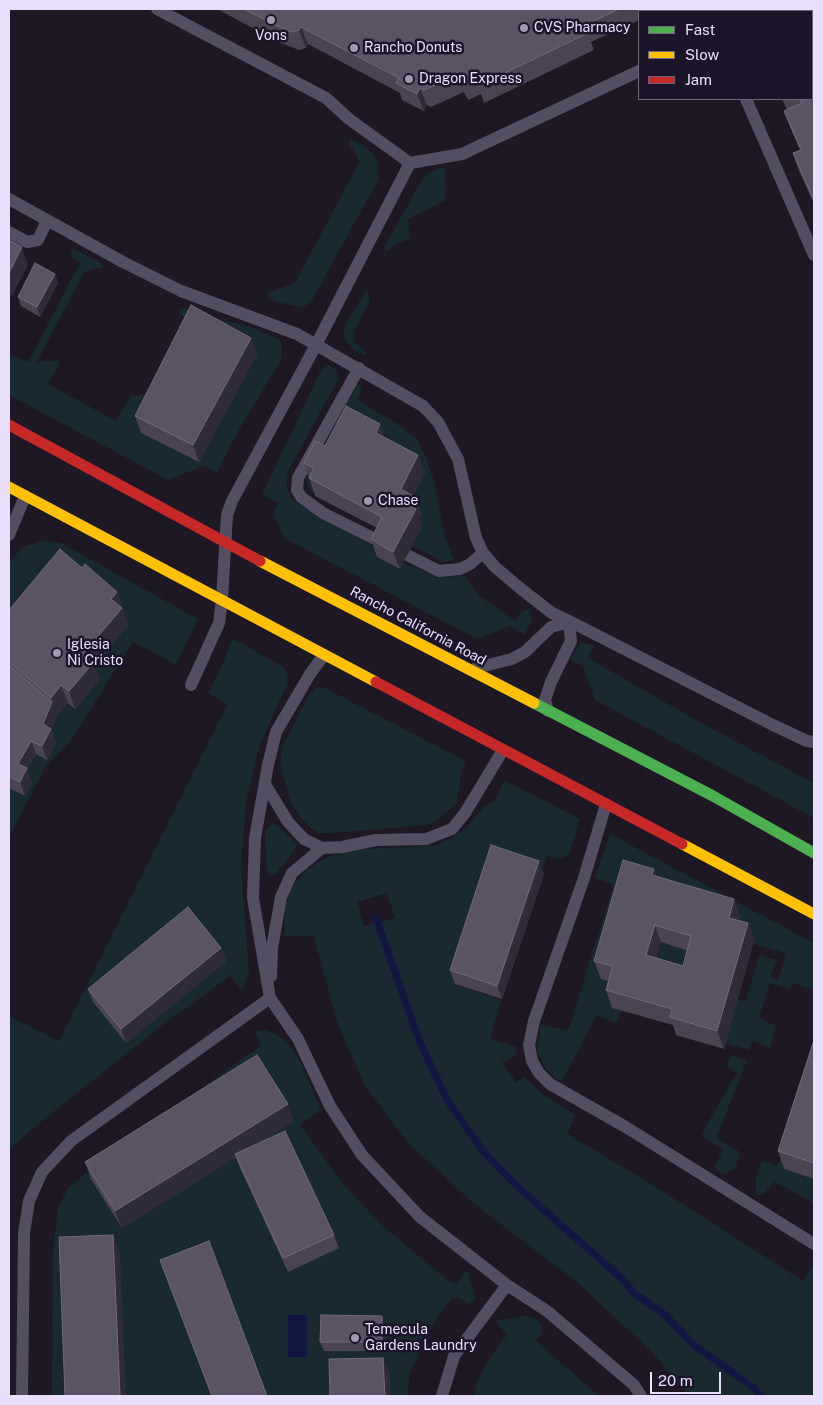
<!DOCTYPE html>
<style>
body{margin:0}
#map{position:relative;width:823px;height:1405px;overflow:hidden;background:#1d1824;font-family:"Public Sans",sans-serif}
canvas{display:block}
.frame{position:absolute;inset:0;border:10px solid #e9defb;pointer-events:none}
.legend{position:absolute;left:638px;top:10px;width:175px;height:90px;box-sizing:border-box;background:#1c1428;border:1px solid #6e657c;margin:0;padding:6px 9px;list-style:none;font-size:15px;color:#e9defb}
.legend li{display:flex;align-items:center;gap:10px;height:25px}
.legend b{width:25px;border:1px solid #6e657c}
.scale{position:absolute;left:650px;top:1372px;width:71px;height:22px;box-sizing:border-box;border:2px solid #e9defb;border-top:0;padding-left:6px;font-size:15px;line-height:18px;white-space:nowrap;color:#e9defb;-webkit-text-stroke:4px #1c1428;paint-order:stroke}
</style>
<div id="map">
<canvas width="823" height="1405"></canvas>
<div class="frame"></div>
<ul class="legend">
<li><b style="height:6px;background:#4caf50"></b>Fast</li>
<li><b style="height:6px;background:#ffc107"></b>Slow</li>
<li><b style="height:6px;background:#c62828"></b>Jam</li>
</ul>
<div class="scale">20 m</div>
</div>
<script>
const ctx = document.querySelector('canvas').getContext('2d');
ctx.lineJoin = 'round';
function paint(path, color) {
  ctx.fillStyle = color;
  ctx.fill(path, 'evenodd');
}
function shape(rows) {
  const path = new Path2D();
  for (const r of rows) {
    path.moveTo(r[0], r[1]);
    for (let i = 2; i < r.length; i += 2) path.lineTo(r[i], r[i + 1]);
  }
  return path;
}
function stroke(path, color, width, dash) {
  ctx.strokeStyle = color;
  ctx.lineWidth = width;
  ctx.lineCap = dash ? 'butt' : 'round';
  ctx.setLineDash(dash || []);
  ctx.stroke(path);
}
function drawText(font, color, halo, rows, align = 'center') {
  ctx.font = font + ' "Public Sans",sans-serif';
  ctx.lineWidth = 5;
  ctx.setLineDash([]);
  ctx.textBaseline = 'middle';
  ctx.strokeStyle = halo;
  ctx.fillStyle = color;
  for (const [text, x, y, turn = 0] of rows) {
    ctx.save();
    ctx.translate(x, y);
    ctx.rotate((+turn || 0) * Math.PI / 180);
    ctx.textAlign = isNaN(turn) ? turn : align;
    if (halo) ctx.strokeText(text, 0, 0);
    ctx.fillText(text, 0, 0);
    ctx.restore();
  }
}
const green = shape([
 [351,139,364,146,374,155,379,164,378,180,311,302,302,308,271,300,267,296,269,292,295,283,356,168,359,162,357,155,348,144],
 [440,168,445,168,446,196,444,201,408,219,410,238,391,247,387,251,384,248,422,179,428,173],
 [73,248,101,263,102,267,84,272,37,362,59,360,59,365,48,384,116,421,131,396,162,392,199,462,257,356,180,314,178,310,184,308,212,318,248,326,280,340,282,345,281,360,240,428,217,472,204,466,168,480,9,395,9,361,12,354,28,362,80,263,70,257],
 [367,289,369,296,369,303,353,332,355,343,367,352,365,355,354,350,343,336,346,323],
 [327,365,336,369,339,378,289,469,286,484,292,500,381,550,377,557,399,569,403,563,435,575,449,577,464,575,478,595,515,621,521,612,530,608,532,621,524,635,511,626,477,639,284,538,273,514,278,503,262,495,320,372],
 [358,383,362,389,357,399,397,424,416,438,425,455,434,481,445,537,454,560,443,562,310,491,306,480,308,474],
 [45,540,61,543,198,619,176,665,133,642,70,742,46,766,9,838,9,562,23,547],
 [232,638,283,667,288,675,287,684,259,747,246,802,241,869,249,971,242,990,230,976,160,1027,37,1125,9,1150,9,1016,59,1041,227,705,208,693,224,662],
 [581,642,594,645,588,658,696,720,814,783,814,818,595,700,583,666,570,659],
 [323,687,466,761,462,770,456,805,433,823,418,826,330,833,320,833,311,828,302,819,291,803,280,765,282,747,308,696,315,688],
 [504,780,580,819,569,855,559,859,547,856,541,874,495,858,454,984,501,1000,490,1039,517,1047,515,1055,502,1063,516,1082,524,1077,544,1095,574,1114,575,1116,567,1132,574,1138,645,1180,803,1281,814,1264,814,1396,689,1396,652,1352,578,1283,472,1202,407,1142,365,1086,337,1022,315,941,315,936,284,936,285,911,290,891,303,873,318,862,336,854,364,849,435,845,451,839,466,828,485,806,495,801],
 [387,893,395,918,364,926,357,902],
 [273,824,277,825,297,844,296,848,276,874,272,875,269,874,267,870,265,835,267,828],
 [610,834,814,943,814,990,792,983,790,989,770,983,759,1018,776,1026,770,1048,752,1041,749,1050,725,1043,738,999,746,1001,759,955,776,960,771,977,778,980,786,953,753,944,735,935,740,916,659,893,601,978,619,984,612,1008,622,1011,616,1022,596,1016,563,1079,559,1080,555,1078,546,1069,537,1051,540,1028,541,1025,565,1030,569,1028,613,887,612,884,595,878],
 [661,942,698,954,690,984,652,973],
 [264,1030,276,1034,290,1046,300,1061,321,1110,300,1125,344,1185,384,1227,451,1283,457,1283,464,1272,468,1272,475,1297,474,1301,469,1304,457,1297,452,1298,435,1320,410,1373,407,1396,52,1396,53,1251,58,1208,68,1188,113,1150,261,1046,254,1031],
 [731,1055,747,1060,717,1136,719,1140,740,1152,735,1169,725,1174,717,1171,715,1167,723,1149,703,1138,702,1133,737,1073,727,1066],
 [781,1158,784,1169,814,1179,814,1203,775,1182,770,1186,765,1193,758,1195,756,1192,756,1179,761,1162,764,1161,777,1166],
 [525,1316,536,1319,542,1327,542,1333,536,1341,599,1396,474,1396,477,1381,490,1357,507,1335,495,1321]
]);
const water = shape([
 [288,1315,307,1315,307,1357,288,1357]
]);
const stream = shape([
 [376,918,419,1040,447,1100,483,1151,519,1188,620,1277,635,1294,664,1314,695,1346,753,1387,761,1396]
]);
const lane = shape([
 [157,9,326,98,349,119,410,163,316,345,232,501,227,515,222,600,219,623,191,685],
 [705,9,706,11],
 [766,11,771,9],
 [746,99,814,255],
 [410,163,462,154,639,71],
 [9,199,123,262,181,291,297,334,423,406,438,422,458,459,476,538,483,553,495,567,521,589,552,613,577,625,773,725,807,741,814,742],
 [9,232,27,242,38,240,47,221],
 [359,368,298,478,297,490,301,497,323,513,439,571,460,569,470,564,483,553],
 [9,535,25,496],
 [324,655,310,674,276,732,268,765,255,838,253,898,270,998,298,1039,330,1106,362,1155,420,1217,507,1285,547,1311,634,1385,641,1396],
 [476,668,512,659,525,652,551,627,569,622,571,641,551,682,545,700,548,711],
 [265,784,288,822,304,839,322,848],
 [606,804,584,878,534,1021,529,1045,532,1061,539,1073,550,1084,624,1126,814,1244],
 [271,976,272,948,281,897,292,873,322,848,342,847,376,840,426,839,452,829,465,813,503,750],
 [22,1396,24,1233,29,1201,42,1172,71,1141,270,998],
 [442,1396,454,1356,507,1285]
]);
const fast = shape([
 [534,703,713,796,814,853]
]);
const slow = shape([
 [9,487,376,682],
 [260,561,534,703],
 [682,844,814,914]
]);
const jam = shape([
 [9,425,260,561],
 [376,682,682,844]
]);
const wall = shape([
 [217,9,656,9,657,11,639,11,639,20,591,42,594,50,484,103,481,94,468,100,464,92,431,107,427,105,424,111,402,100,400,93,308,44,306,48,299,50,281,43],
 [814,9,814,204,799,171,793,153,800,150,791,129,784,111,787,110,782,99,812,99],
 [55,274,58,283,40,317,21,306,18,297],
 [251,338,257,355,199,462,141,433,135,416],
 [385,438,418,455,425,473,413,495,422,514,419,519,422,526,400,569,377,557,371,539,377,528,315,496,304,463,325,446],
 [82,568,117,592,128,625,94,666,99,680,75,709,68,703,57,716,51,730,56,743,47,760,36,754,27,770,32,782,25,796,9,788,9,610],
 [544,874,502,999,455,984,450,970],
 [657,877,734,899,740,917,739,921,748,923,754,940,724,1049,676,1035,673,1025,612,1008,606,990,608,981,601,979,594,961],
 [661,942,688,951,683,966,656,958],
 [221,948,226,961,126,1043,93,1002,88,989],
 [814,1040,814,1179,784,1169,778,1151],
 [294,1121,262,1141,334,1235,339,1248,288,1272,240,1168,236,1157,122,1228,91,1179,85,1162],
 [385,1325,386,1351,324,1351,320,1342]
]);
const shadedWall = shape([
 [301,27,308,44,306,48,299,30],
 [420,88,427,105,424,111,417,94],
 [22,247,28,265,11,298,9,290,9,273],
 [55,274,58,283,40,317,37,307],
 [251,338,257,355,199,462,193,445],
 [380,424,387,442,376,433],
 [418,455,425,473,407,507,401,489],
 [415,497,422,514,419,519,422,526,400,569,393,552,410,506],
 [117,592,128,625,94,666,99,680,75,709,69,691,83,654,111,599],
 [61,685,68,703,57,716,51,730,56,743,47,760,42,746,43,724,52,702,51,698],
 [31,741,36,754,27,770,32,782,25,796,20,782,18,764],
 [539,861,544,874,502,999,497,986],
 [654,869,660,886,652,875],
 [734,899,740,917,735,935,729,918],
 [748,923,754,940,724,1049,717,1031],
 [655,925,661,942,652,973,646,955],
 [221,948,226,961,126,1043,121,1029],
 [288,1104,294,1121,122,1228,115,1211],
 [113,1235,120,1253,126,1396,120,1396],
 [382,1316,385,1325,386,1351,382,1342],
 [383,1358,390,1375,390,1396,385,1396]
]);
const building = shape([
 [244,9,619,9,585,25,588,33,478,86,474,77,462,82,458,75,424,90,420,88,417,94,396,83,399,78,301,27,299,30,292,32,275,25,244,9],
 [807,9,814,9,814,200,793,153,801,150,784,111,802,103,800,99,812,99,812,11,802,11,807,9],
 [9,240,22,247,9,273,9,240],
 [35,263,55,274,37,307,18,297,35,263],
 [191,305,251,338,193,445,135,416,191,305],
 [346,406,380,424,376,433,418,455,401,489,415,497,410,506,416,509,393,552,371,539,382,517,309,478,314,468,304,463,315,441,325,446,346,406],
 [60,549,82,568,85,564,117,592,111,599,122,608,83,654,93,663,69,691,61,685,51,698,9,662,9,610,60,549],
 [10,666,52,702,43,724,51,729,42,746,31,741,18,764,27,768,20,782,9,777,9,669,10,666],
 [491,845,539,861,497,986,450,970,491,845],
 [623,860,654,869,652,875,734,899,729,918,748,923,717,1031,670,1017,672,1009,606,990,613,966,594,961,623,860],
 [655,925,691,936,683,966,646,955,655,925],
 [188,907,221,948,121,1029,88,989,188,907],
 [814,1040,814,1163,778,1151,814,1040],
 [257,1055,288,1104,115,1211,85,1162,257,1055],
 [285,1131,334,1235,283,1258,235,1154,285,1131],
 [113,1235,120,1396,65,1396,59,1237,113,1235],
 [209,1241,267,1396,212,1396,160,1260,209,1241],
 [321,1315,382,1316,382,1342,320,1342,321,1315],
 [383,1358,385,1396,330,1396,329,1359,383,1358]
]);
const markers = [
 [271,20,5,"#a299b0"],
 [524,28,5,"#a299b0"],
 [354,48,5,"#a299b0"],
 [409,79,5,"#a299b0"],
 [368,501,5,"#a299b0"],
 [57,653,5,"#a299b0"],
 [355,1338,5,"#a299b0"]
];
const poiNames = [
 ["CVS Pharmacy",534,28],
 ["Vons",271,36,"center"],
 ["Rancho Donuts",364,48],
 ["Dragon Express",419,79],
 ["Chase",378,501],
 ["Iglesia",67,645],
 ["Ni Cristo",67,661],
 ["Temecula",365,1330],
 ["Gardens Laundry",365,1346]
];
const streetNames = [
 ["Rancho California Road",418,626,28]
];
paint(green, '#182930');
paint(water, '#121741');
stroke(stream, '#121741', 7);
stroke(lane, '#544e63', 12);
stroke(fast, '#4caf50', 11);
stroke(slow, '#ffc107', 11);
stroke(jam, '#c62828', 11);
paint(wall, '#494352');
paint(shadedWall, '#302b38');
paint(building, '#5a5364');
stroke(building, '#71697c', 1);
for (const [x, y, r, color] of markers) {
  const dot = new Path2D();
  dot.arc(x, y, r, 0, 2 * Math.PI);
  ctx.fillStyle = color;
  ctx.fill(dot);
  stroke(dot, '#1c1428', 2);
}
drawText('14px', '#e9defb', '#1c1428', poiNames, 'left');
drawText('14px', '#e9defb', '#1c1428', streetNames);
</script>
